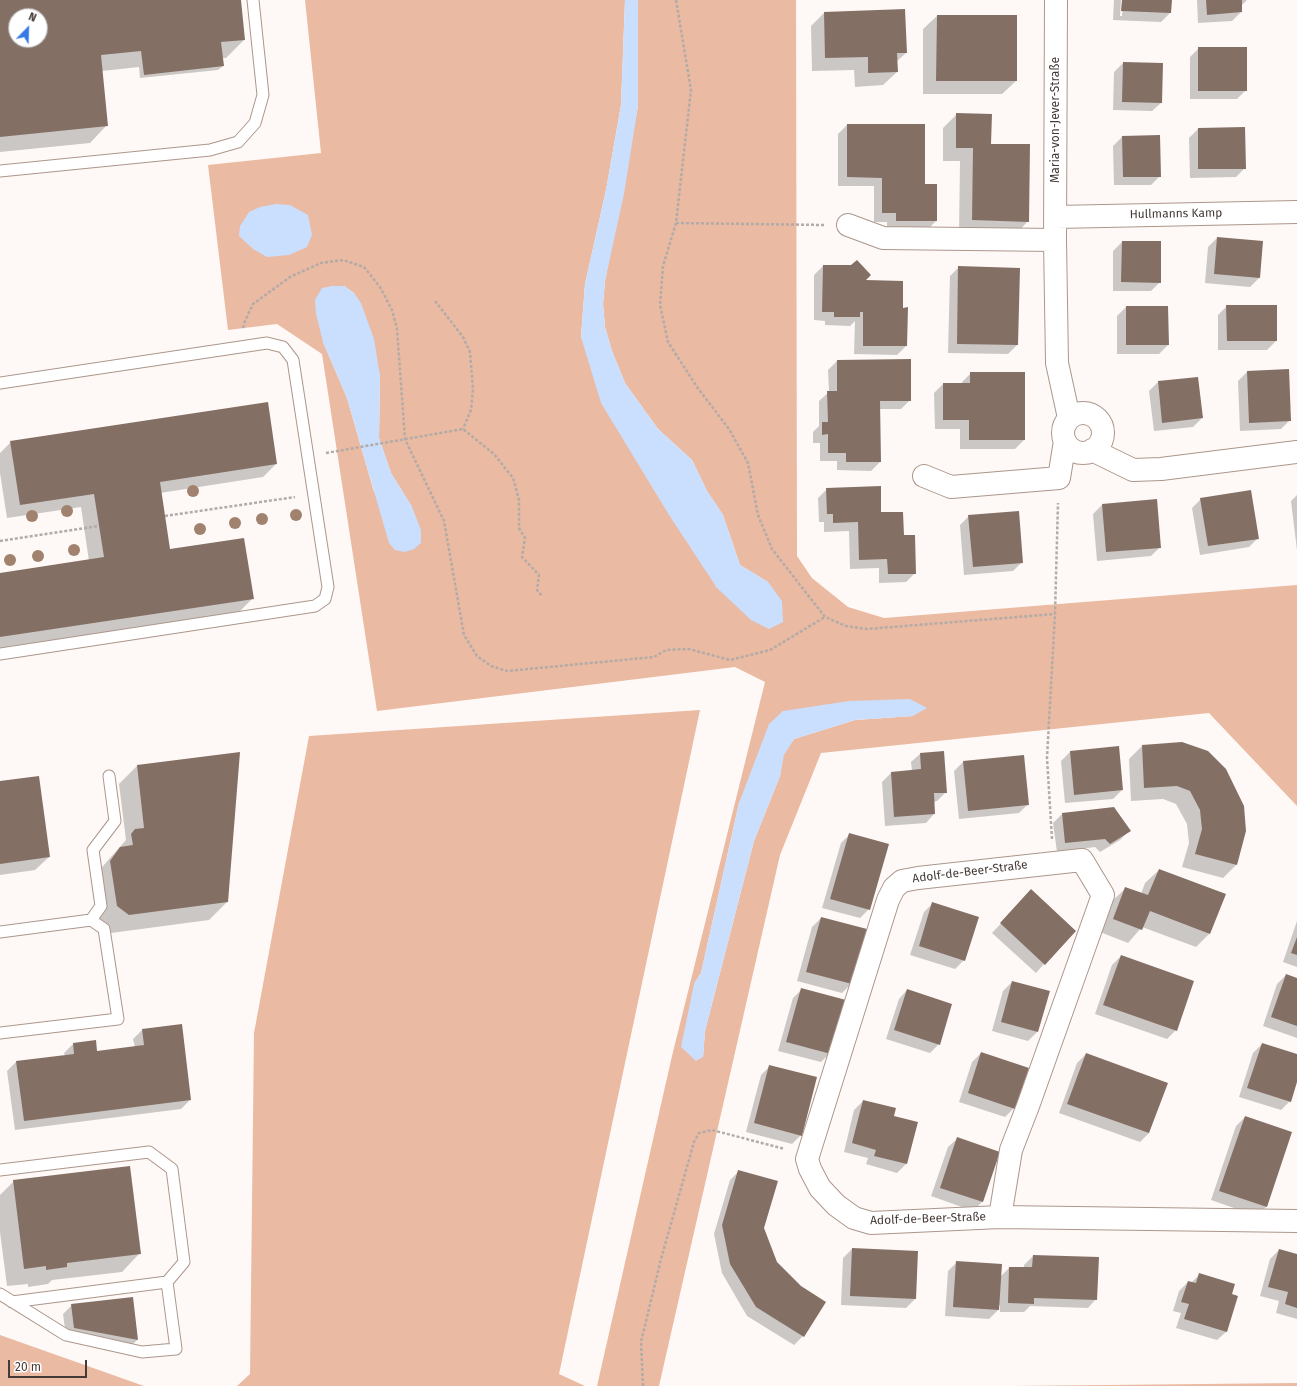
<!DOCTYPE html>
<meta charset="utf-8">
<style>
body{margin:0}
#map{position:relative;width:1297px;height:1386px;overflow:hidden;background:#fef9f6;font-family:"Fira Sans",sans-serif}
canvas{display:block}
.north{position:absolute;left:8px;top:8px;width:40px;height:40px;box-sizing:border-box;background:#fff;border:1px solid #b4b0af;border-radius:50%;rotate:23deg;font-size:11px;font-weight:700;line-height:16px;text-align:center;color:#443a36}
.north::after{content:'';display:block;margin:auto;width:14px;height:18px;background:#3779e7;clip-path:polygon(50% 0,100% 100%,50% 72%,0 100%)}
.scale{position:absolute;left:8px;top:1360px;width:79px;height:18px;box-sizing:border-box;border:2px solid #443a36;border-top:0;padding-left:5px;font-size:12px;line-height:14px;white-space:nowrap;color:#443a36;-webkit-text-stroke:3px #fff;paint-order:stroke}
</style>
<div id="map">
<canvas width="1297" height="1386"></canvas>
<div class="north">N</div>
<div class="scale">20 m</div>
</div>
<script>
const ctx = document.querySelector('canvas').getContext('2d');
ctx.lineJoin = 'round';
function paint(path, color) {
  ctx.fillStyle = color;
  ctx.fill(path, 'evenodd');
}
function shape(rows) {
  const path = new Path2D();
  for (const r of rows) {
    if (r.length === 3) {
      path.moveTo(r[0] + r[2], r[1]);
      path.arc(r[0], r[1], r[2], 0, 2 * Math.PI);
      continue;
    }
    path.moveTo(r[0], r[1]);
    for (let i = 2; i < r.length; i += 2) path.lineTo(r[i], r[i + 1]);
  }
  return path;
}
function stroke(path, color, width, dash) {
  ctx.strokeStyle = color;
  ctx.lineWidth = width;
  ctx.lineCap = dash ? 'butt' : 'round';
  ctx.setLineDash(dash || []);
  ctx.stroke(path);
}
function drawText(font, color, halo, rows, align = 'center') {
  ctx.font = font + ' "Fira Sans",sans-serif';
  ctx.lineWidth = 4;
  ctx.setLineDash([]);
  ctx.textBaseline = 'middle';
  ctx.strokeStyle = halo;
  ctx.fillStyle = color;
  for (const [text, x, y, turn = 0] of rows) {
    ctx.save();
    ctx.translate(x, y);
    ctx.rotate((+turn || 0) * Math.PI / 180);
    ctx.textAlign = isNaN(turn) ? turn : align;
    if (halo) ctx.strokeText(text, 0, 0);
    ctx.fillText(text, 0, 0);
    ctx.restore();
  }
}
const green = shape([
 [305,0,625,0,621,105,606,190,585,284,581,337,717,588,768,582,740,565,723,515,707,491,692,460,658,429,625,383,612,351,605,327,603,304,605,281,638,106,638,0,796,0,797,556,812,578,848,607,884,618,1297,585,1297,806,1209,713,821,753,780,855,659,1386,597,1386,672,1056,765,682,735,667,377,711,322,354,277,324,228,330,208,165,321,153],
 [332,286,344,286,354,293,380,376,379,438,391,473,412,507,374,492,347,398,323,342],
 [783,711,913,716,855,720,794,739,783,755,780,776,754,841,705,1031,703,1057,694,984,701,973,739,803],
 [700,710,559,1374,585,1386,237,1386,250,1374,254,1033,309,736],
 [0,1335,144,1386,0,1386],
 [1297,1383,1297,1386,1012,1386]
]);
const water = shape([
 [625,0,638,0,638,106,624,194,605,281,603,304,605,327,612,351,625,383,658,429,692,460,707,491,723,515,740,565,768,582,782,601,783,622,769,629,751,620,717,588,669,515,601,403,581,337,585,284,606,190,621,105],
 [276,204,290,205,308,215,312,235,307,247,289,255,267,257,253,249,239,236,240,226,249,212,260,207],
 [332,286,344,286,354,293,361,303,374,339,380,376,379,438,391,473,412,507,421,530,421,543,414,549,405,552,395,550,389,543,347,398,323,342,316,314,315,300,322,288],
 [910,699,927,708,913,716,855,720,794,739,784,755,780,776,754,841,705,1031,703,1057,696,1061,681,1047,694,984,701,973,739,803,769,724,783,711,849,701]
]);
const shadow = shape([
 [0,0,240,0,244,40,226,58,222,58,223,66,218,70,140,78,139,67,102,71,107,125,90,143,0,152],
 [16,16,40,16,40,40,16,40],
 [1114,0,1121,0,1120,16,1122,16,1123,0,1171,0,1170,13,1161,22,1113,20],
 [1197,0,1247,0,1241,6,1241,12,1232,21,1198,23],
 [824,13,906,53,896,62,897,72,883,85,855,87,854,70,812,71,811,26],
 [937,16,1016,16,1016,81,1002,94,923,94,923,29],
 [1199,48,1246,90,1237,99,1190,99,1190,57],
 [1123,63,1161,103,1152,111,1113,110,1114,72],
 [957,114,990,145,1028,221,1015,235,959,234,960,161,943,161,943,128],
 [847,125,924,125,924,185,936,221,927,230,887,230,887,222,874,222,874,186,838,186,838,134],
 [1198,129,1245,168,1236,177,1190,178,1189,138],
 [1122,137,1160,176,1151,185,1114,185,1113,146],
 [1217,238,1259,278,1250,287,1205,283,1208,247],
 [1122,242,1160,282,1151,291,1113,291,1113,251],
 [823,266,863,281,902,309,907,308,906,346,897,355,854,354,855,321,850,326,825,325,825,321,814,320,814,275],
 [959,267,1017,345,1008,354,948,353,950,276],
 [1227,306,1276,341,1267,350,1218,350,1218,315],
 [1126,307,1168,345,1159,354,1117,354,1117,316],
 [837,361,910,400,901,409,879,409,880,462,871,471,837,470,837,461,820,461,820,443,813,443,813,432,819,426,819,401,829,392,828,370],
 [1247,372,1290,420,1281,429,1240,431,1238,381],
 [971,373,1024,440,1015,449,960,449,960,429,935,429,934,393,943,384,962,384,962,382],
 [1158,382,1202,418,1193,427,1154,431,1149,391],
 [11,442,276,464,263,477,160,493,169,550,253,598,239,612,0,648,0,574,89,561,81,507,7,518,0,473,0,453],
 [827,489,880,514,903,536,915,573,906,582,879,583,879,568,850,569,849,531,824,532,824,522,819,522,818,498],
 [1297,495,1297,550,1291,501],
 [1201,499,1258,538,1249,547,1200,555,1192,508],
 [1156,500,1160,547,1151,556,1097,561,1093,514,1102,505],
 [969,516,1022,562,1013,571,964,575,960,525],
 [1182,743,1236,865,1223,878,1182,867,1189,843,1187,824,1176,804,1163,799,1131,801,1129,759,1142,746],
 [1070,752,1122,790,1113,799,1065,803,1061,761],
 [920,754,946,792,937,801,934,802,934,814,926,823,885,826,882,782,891,773,912,771,911,762],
 [963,762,1028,804,1019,813,959,819,954,771],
 [137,766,227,902,209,920,111,933,99,923,93,880,103,866,126,840,119,784],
 [0,782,49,857,35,870,0,875],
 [1062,814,1129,831,1120,840,1100,852,1095,847,1057,852,1053,823],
 [850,834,869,909,860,918,822,908,841,843],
 [1159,870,1209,934,1196,947,1142,927,1128,943,1100,932,1112,901,1126,888,1141,894,1145,883],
 [1023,900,1044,964,1036,973,992,933],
 [933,903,964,960,955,969,910,955,924,912],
 [821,918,851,984,842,993,797,981,812,927],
 [1297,921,1297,967,1283,962],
 [1121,956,1176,1030,1167,1039,1095,1014,1112,965],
 [1286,975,1297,979,1297,1038,1263,1026,1277,984],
 [1012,982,1048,992,1037,1032,1028,1041,992,1031,1003,991],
 [802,989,830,1053,821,1062,778,1051,793,998],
 [907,990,939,1044,930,1053,886,1039,899,999],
 [142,1030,190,1100,181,1109,15,1130,7,1071,16,1062,65,1056,64,1053,73,1044,96,1052,135,1047,133,1039],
 [1262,1044,1297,1055,1297,1078,1290,1101,1281,1110,1239,1097,1253,1053],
 [981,1053,1014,1108,1005,1117,959,1102,972,1062],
 [1086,1054,1149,1133,1140,1142,1059,1113,1077,1063],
 [770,1066,801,1135,792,1144,746,1132,761,1075],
 [863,1101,893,1117,906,1164,897,1173,866,1164,868,1158,844,1152,854,1110],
 [1245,1117,1291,1133,1266,1207,1257,1216,1211,1200,1236,1126],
 [957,1139,982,1202,973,1211,931,1196,948,1147],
 [739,1171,762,1228,803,1336,794,1345,747,1316,722,1273,714,1234,730,1180],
 [14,1181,139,1254,122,1272,52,1280,48,1284,28,1287,28,1284,7,1286,0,1232,0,1195],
 [852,1249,917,1252,915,1299,906,1308,841,1305,843,1258],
 [1279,1250,1297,1255,1297,1319,1276,1313,1279,1301,1260,1296,1270,1259],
 [1033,1256,1096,1299,1088,1308,1030,1306,1024,1312,1000,1312,1000,1305,998,1305,998,1310,989,1319,945,1316,948,1271,957,1262,1000,1277,1009,1268,1024,1268,1024,1265],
 [1200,1274,1231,1294,1226,1332,1217,1340,1176,1328,1181,1313,1173,1311,1179,1291,1188,1282,1191,1283],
 [132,1298,137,1340,128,1349,66,1336,63,1314,72,1305]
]);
const building = shape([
 [0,0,241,0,245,40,221,42,224,66,144,75,141,51,101,55,108,126,0,137],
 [16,16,40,16,40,40,16,40],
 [1122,0,1172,0,1171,13,1121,11],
 [1206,0,1242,0,1242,12,1207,15],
 [905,9,907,53,897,53,898,72,868,73,868,57,825,58,824,12],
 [937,15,1017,15,1017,81,936,81],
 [1198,47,1247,47,1247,91,1198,91],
 [1123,62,1163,63,1162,103,1122,102],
 [956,113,992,114,991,144,1030,144,1029,222,972,220,973,148,956,148],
 [847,124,925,124,925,184,937,184,937,221,896,221,896,213,882,213,882,178,847,177],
 [1245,127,1246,169,1198,169,1198,128],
 [1160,135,1161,177,1123,177,1122,136],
 [1217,237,1263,241,1260,278,1214,274],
 [1122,241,1161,241,1161,283,1121,282],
 [857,260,871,275,866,280,903,281,903,308,908,307,907,346,863,346,863,312,860,312,860,317,834,317,834,312,822,312,823,265,851,265],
 [958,266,1020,268,1018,345,957,344],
 [1226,305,1277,305,1277,341,1227,341],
 [1126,306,1168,306,1169,345,1126,345],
 [911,359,911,401,880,401,881,462,846,462,846,453,828,453,828,434,822,435,822,422,828,422,827,391,837,391,837,360],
 [1289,369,1291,421,1249,423,1247,371],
 [970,372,1025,372,1025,440,969,440,969,420,943,420,943,383,970,383],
 [1198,377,1203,418,1162,423,1158,381],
 [268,402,277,464,160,482,170,549,244,538,254,599,0,637,0,573,104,557,94,494,20,505,10,441],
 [881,486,881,512,903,512,904,535,915,535,916,574,888,574,887,559,859,560,858,522,833,523,833,514,827,514,826,488],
 [1251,490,1259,539,1208,546,1200,498],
 [1157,499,1161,548,1106,552,1102,504],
 [1019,511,1023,563,973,567,968,515],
 [1182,742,1208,751,1226,769,1244,806,1246,831,1237,865,1195,854,1202,829,1200,810,1190,791,1177,786,1144,788,1142,745],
 [1119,746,1123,790,1074,795,1070,751],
 [944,751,947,793,934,793,935,814,894,817,891,772,921,769,920,753],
 [240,752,228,902,129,915,117,906,110,861,120,847,133,845,131,834,135,829,144,828,137,765],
 [1024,755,1029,805,968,811,963,761],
 [39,776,50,857,0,864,0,781],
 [1114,807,1131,831,1110,844,1105,839,1065,843,1062,813],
 [849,833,889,844,870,910,830,899],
 [1159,869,1226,894,1210,934,1150,911,1142,930,1113,919,1125,887,1148,895],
 [1031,889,1076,931,1045,965,1000,923],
 [932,902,979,917,965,961,919,946],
 [821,917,867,929,852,984,806,972],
 [1297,937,1297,955,1291,953],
 [1121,955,1194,981,1177,1031,1103,1005],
 [1286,974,1297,978,1297,1026,1271,1017],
 [1012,981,1050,991,1038,1032,1001,1022],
 [801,988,846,1000,831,1054,786,1042],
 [907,989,952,1004,940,1045,894,1030],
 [182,1024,191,1100,24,1121,16,1061,74,1054,73,1043,96,1040,97,1051,144,1045,142,1029],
 [1262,1043,1297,1054,1297,1082,1291,1102,1247,1088],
 [981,1052,1029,1068,1015,1109,968,1093],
 [1086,1053,1168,1083,1149,1133,1067,1104],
 [769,1065,817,1077,802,1136,754,1123],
 [863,1100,896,1108,894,1116,918,1122,907,1164,874,1156,876,1150,852,1143],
 [1245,1116,1292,1132,1267,1207,1219,1191],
 [957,1137,1000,1152,983,1202,940,1188],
 [130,1166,141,1254,67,1263,67,1267,46,1270,46,1266,24,1269,13,1180],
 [738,1170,778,1181,764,1228,777,1262,801,1286,826,1302,804,1337,756,1307,730,1264,722,1225],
 [852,1248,918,1251,916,1299,850,1296],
 [1279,1249,1297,1254,1297,1308,1285,1304,1288,1292,1268,1287],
 [1033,1255,1099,1257,1097,1300,1034,1298,1034,1304,1008,1303,1009,1267,1032,1267],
 [956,1261,1002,1264,999,1310,953,1307],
 [1199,1273,1235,1284,1232,1294,1238,1296,1227,1332,1184,1319,1189,1304,1181,1302,1188,1281,1196,1283],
 [133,1297,138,1340,74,1328,71,1304]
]);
const path = shape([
 [676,0,691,90,676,223,663,266,660,305,668,342,697,387,729,429,748,463,758,515,772,549,825,617,846,626,867,629,1055,614],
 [676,223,824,225],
 [435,301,463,337,470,352,473,389,471,410,463,429],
 [243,328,245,321,253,304,290,277,321,263,343,260,364,267,380,287,392,310,397,329,405,439,444,521,464,635,477,656,491,666,507,671,654,657,666,650,689,649,730,660,770,650,825,617],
 [326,453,463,429,494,454,513,478,519,500,519,528,525,538,522,557,539,575,537,590,542,596],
 [165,516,295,497],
 [0,541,99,526],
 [1052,839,1047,758,1055,614,1058,503],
 [643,1386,641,1342,661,1259,694,1142,699,1133,712,1130,785,1149]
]);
const service = shape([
 [0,171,210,150,238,142,255,123,263,95,253,0],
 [0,383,267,343,283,347,293,360,328,587,325,599,315,606,0,654],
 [0,932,91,920,101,906,93,850,115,821,109,776],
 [0,1033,118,1019,104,929,91,920],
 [0,1170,149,1152,172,1169,184,1262,167,1282,176,1349,142,1352,66,1335,0,1294],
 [12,1302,167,1282]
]);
const minor = shape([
 [1056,0,1055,240,1057,363,1069,418],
 [1056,217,1297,212],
 [848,225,883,238,1055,240],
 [1083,433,20],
 [1092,450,1133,470,1161,469,1297,452],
 [924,476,951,487,1059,478,1065,441],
 [1000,1217,1011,1150,1028,1106,1103,895,1082,860,918,878,902,881,894,888,888,900,807,1159,810,1169,820,1188,836,1205,854,1218,871,1223,1000,1217,1297,1221]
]);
const trees = [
 [193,491],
 [67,511],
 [296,515],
 [32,516],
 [262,519],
 [235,523],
 [200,529],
 [74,550],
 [38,556],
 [10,560]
];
const streetNames = [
 ["Maria-von-Jever-Straße",1056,120,-90],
 ["Hullmanns Kamp",1176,214,-1],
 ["Adolf-de-Beer-Straße",970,872,-7],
 ["Adolf-de-Beer-Straße",928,1219,-2]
];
paint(green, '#ebbaa2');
paint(water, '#cadefe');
paint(shadow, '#0003');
paint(building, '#846f65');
stroke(service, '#ac968b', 13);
stroke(minor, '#ac968b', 24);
stroke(path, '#b2aba7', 2.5, [3, 2]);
stroke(service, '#fff', 11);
stroke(minor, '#fff', 22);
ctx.fillStyle = '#a0826f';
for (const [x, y] of trees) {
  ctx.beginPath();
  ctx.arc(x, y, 6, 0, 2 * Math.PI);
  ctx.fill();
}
drawText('12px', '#443a36', '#fff', streetNames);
</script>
